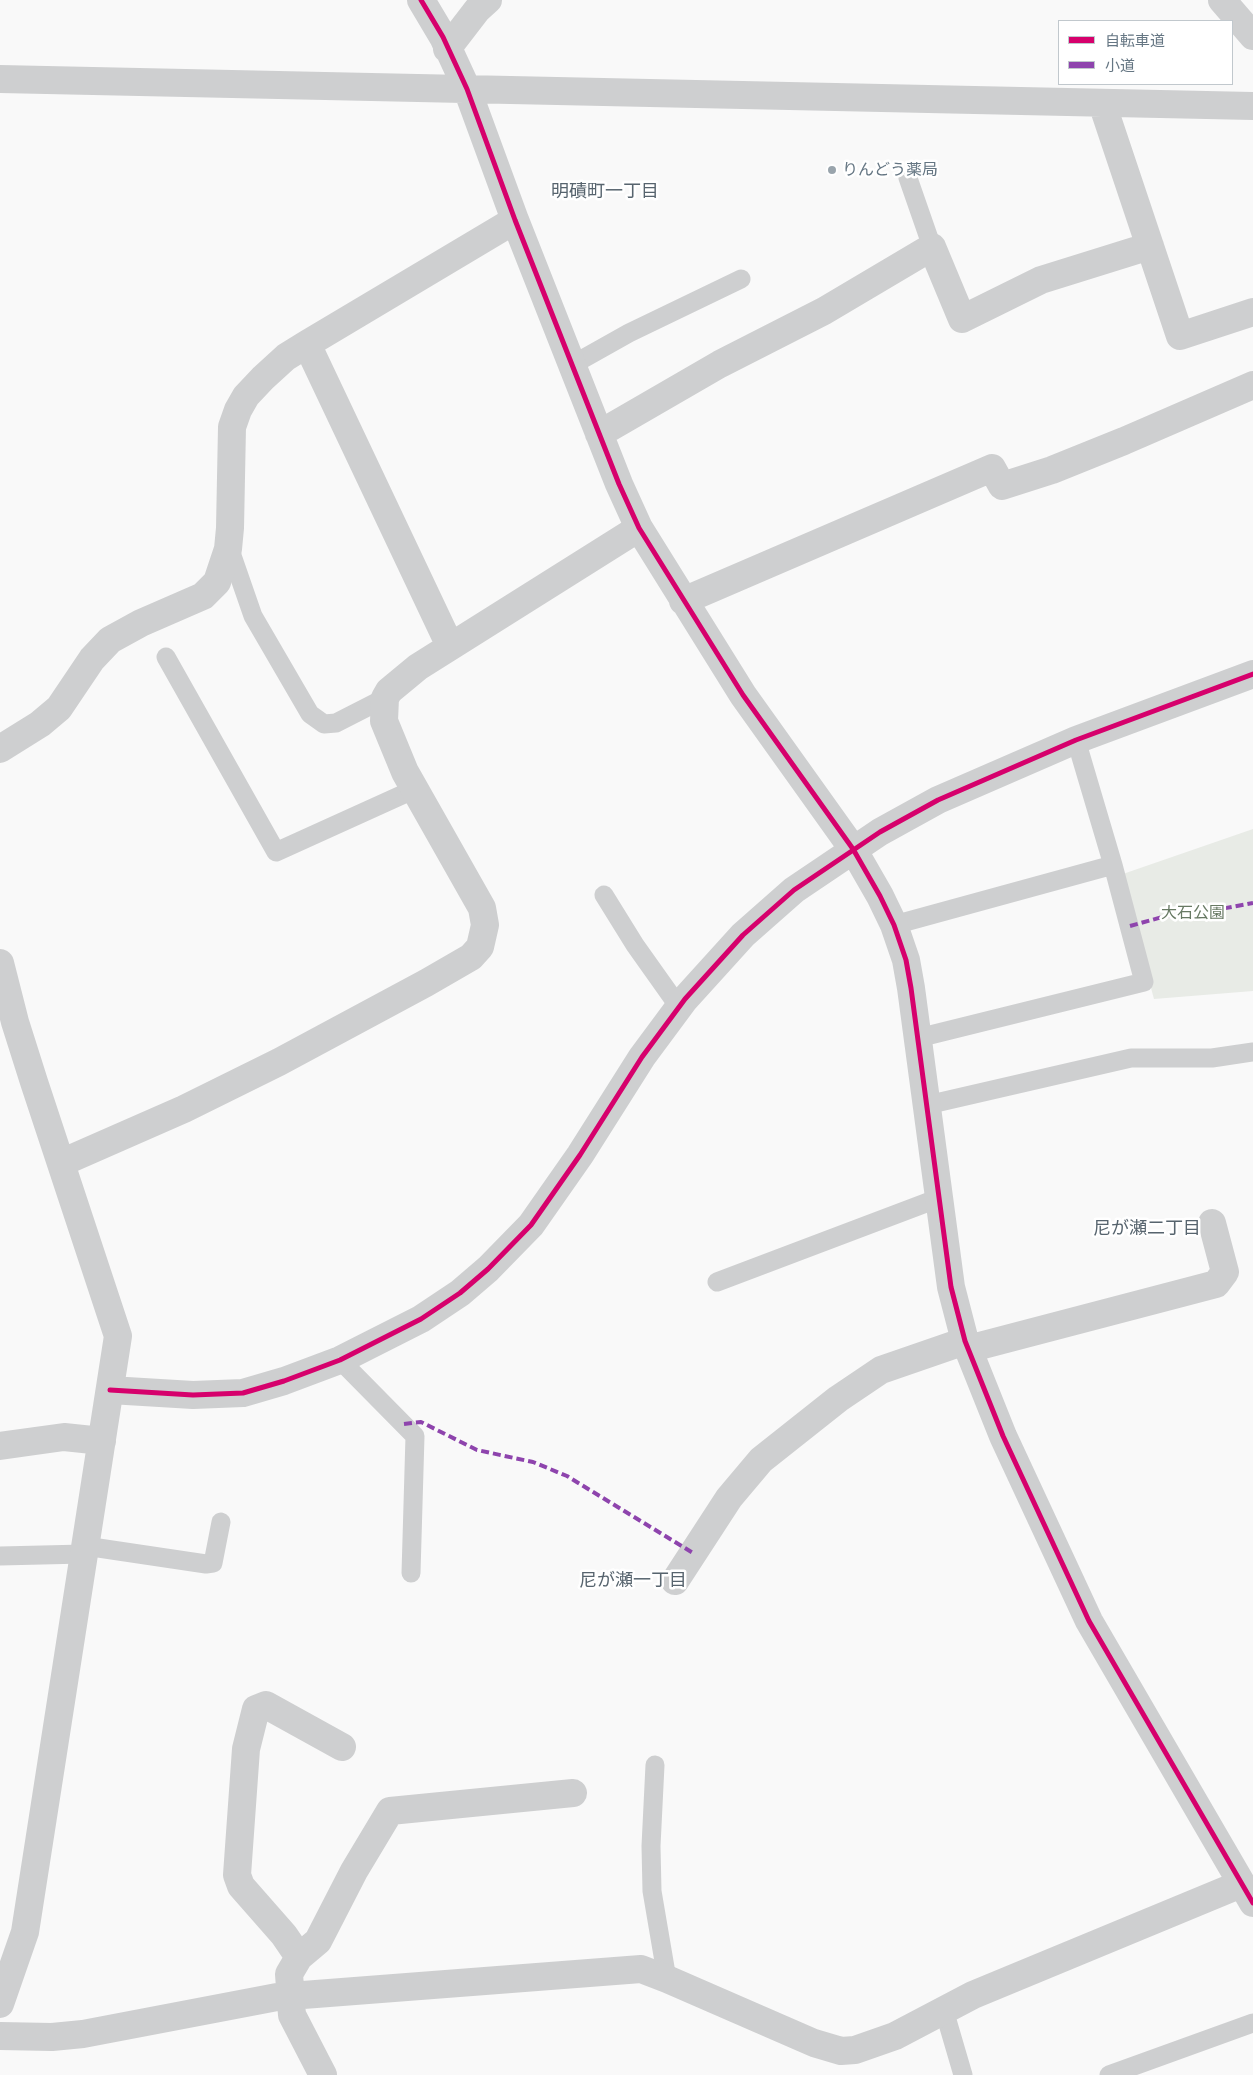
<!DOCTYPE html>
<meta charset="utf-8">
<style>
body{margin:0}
#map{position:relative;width:1253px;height:2075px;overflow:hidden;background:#f9f9f9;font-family:"Public Sans","Noto Sans JP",sans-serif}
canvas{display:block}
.legend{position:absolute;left:1058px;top:20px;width:175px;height:65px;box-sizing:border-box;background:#fff;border:1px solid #c1c8cd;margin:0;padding:6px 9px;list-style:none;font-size:15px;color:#657683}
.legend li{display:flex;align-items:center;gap:10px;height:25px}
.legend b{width:25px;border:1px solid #c1c8cd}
</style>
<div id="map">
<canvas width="1253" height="2075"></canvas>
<ul class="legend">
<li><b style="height:6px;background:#d6006c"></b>自転車道</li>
<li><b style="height:6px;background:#8e44ad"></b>小道</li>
</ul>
</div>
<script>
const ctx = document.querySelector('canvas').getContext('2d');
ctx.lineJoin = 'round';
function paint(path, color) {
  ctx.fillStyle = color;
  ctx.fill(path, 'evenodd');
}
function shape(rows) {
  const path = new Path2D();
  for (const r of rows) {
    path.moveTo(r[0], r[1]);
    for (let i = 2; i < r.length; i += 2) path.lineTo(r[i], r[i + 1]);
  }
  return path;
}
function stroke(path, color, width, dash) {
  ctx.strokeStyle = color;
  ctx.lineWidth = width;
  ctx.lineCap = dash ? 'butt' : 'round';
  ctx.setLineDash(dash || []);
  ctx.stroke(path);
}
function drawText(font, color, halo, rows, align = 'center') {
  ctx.font = font + ' "Public Sans","Noto Sans JP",sans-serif';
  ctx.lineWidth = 5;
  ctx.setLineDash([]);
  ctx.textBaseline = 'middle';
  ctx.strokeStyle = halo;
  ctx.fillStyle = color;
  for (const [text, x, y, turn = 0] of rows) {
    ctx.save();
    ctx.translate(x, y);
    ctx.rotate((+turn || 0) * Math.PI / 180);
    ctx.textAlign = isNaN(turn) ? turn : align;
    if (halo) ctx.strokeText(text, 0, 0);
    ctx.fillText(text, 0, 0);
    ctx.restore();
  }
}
const green = shape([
 [1253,829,1253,991,1154,999,1120,875]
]);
const service = shape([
 [908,178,932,247],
 [572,365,629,333,741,279],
 [228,544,253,616,310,714,324,724,336,723,385,698],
 [166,657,276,852,415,789],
 [604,895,635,945,679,1007],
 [894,925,1113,865],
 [918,1038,1144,982,1113,865,1076,740],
 [927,1105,1131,1058,1212,1058,1253,1052],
 [717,1282,939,1198],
 [340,1360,415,1436,411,1573],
 [85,1546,206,1564,213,1563,221,1522],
 [0,1556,84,1554],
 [655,1765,651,1846,652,1891,667,1979],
 [944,2010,963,2075],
 [1109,2075,1253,2023]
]);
const minor = shape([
 [421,0,443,37,467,89,515,220,619,484,639,528,743,695,853,849,880,896,894,925,906,960,911,988,951,1287,965,1341,1003,1436,1089,1621,1253,1903],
 [1222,0,1253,36],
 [447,49,477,10,488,0],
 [0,79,1253,106],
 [1102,103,1180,336,1253,312],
 [307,344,450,646],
 [599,434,720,364,824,311,932,247,962,319,1041,280,1150,246],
 [683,601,992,468,1002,486,1052,470,1124,441,1253,385],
 [0,749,40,724,59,708,92,659,110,640,141,623,203,596,217,582,228,549,230,528,232,427,238,410,246,396,263,378,286,357,307,344,515,220],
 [0,963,15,1022,34,1082,118,1336,25,1932,0,2004],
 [61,1163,184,1109,279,1062,426,983,471,957,480,947,485,925,482,908,405,772,384,721,385,698,389,691,418,667,639,528],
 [968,1349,1216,1284,1225,1272,1212,1223],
 [110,1390,193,1395,243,1393,284,1381,340,1360,421,1319,460,1293,488,1269,531,1225,580,1155,642,1057,685,999,743,935,794,890,880,832,938,800,1076,740,1253,674],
 [0,1446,64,1437,102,1441],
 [675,1581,729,1498,761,1460,838,1399,881,1370,965,1341],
 [299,1957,284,1935,241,1886,237,1875,246,1749,256,1709,266,1705,342,1747],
 [0,2036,52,2037,83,2034,277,1997,641,1969,667,1979,814,2043,841,2051,855,2050,895,2036,973,1995,1241,1884],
 [323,2075,292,2015,289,1974,299,1957,318,1941,354,1871,390,1811,573,1793]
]);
const quiet = shape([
 [1130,926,1184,911,1215,910,1253,903],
 [404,1424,421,1422,477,1450,533,1462,567,1476,693,1553]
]);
const cycleway = shape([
 [421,0,443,37,467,89,515,220,619,484,639,528,743,695,853,849,880,896,894,925,906,960,911,988,951,1287,965,1341,1003,1436,1089,1621,1253,1903],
 [110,1390,193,1395,243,1393,284,1381,340,1360,421,1319,460,1293,488,1269,531,1225,580,1155,642,1057,685,999,743,935,794,890,880,832,938,800,1076,740,1253,674]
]);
const markers = [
 [832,170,5,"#99a4ac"]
];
const poiNames = [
 ["りんどう薬局",842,170]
];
const parkNames = [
 ["大石公園",1193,913]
];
const neighbourhoodNames = [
 ["明磧町一丁目",605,191],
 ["尼が瀬二丁目",1147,1228],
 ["尼が瀬一丁目",633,1580]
];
paint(green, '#e8ebe6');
stroke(service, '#cecfd0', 19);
stroke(minor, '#cecfd0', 28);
stroke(quiet, '#8e44ad', 4, [8, 4]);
stroke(cycleway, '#d6006c', 5);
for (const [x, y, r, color] of markers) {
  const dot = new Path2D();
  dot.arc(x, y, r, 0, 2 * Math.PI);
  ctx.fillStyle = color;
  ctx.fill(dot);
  stroke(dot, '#fff', 2);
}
drawText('16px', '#657683', '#fff', poiNames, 'left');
drawText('16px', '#687a64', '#fff', parkNames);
drawText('18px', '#57646e', '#fff', neighbourhoodNames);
</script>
